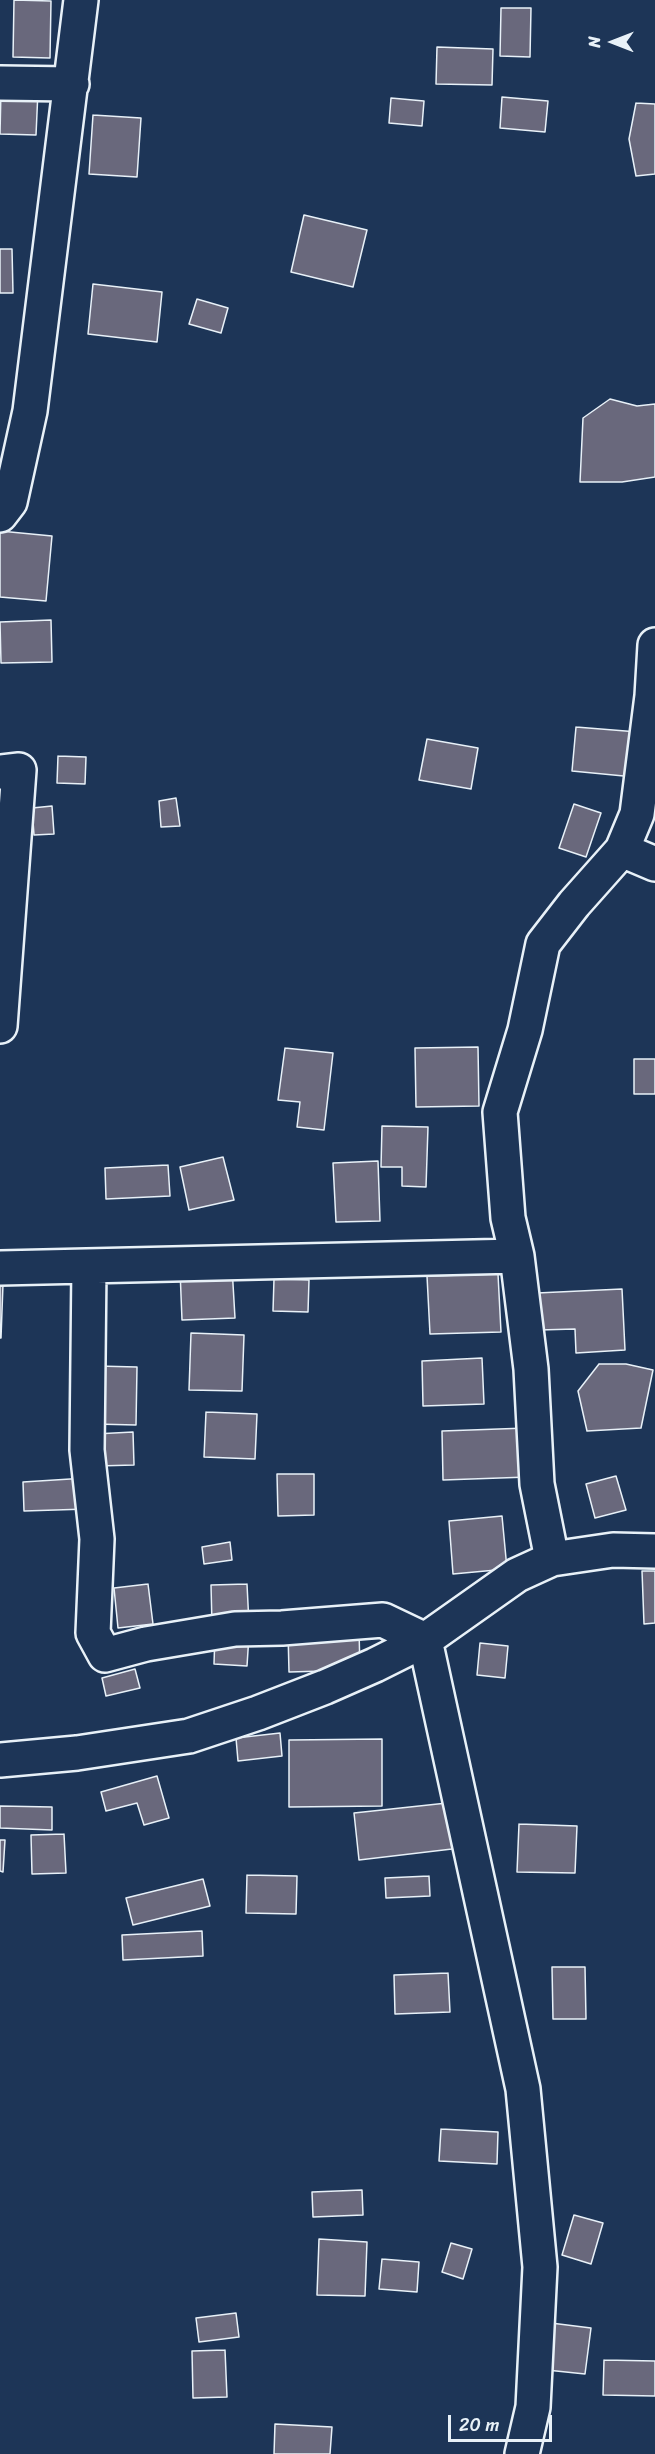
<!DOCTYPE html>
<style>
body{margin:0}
#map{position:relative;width:655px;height:2454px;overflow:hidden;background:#1d3557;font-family:Sriracha,sans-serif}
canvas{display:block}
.north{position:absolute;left:583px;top:12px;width:60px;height:60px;-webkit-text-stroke:4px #1d3557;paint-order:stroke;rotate:270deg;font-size:16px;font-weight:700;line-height:24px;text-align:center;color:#e8f1f8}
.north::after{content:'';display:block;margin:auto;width:21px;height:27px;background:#e8f1f8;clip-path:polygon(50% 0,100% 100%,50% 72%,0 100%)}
.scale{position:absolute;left:448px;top:2415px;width:104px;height:27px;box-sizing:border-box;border:3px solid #e8f1f8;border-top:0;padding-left:8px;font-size:18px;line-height:21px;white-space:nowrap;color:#e8f1f8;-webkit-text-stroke:4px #1d3557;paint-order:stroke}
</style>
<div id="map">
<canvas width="655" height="2454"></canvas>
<div class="north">N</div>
<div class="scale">20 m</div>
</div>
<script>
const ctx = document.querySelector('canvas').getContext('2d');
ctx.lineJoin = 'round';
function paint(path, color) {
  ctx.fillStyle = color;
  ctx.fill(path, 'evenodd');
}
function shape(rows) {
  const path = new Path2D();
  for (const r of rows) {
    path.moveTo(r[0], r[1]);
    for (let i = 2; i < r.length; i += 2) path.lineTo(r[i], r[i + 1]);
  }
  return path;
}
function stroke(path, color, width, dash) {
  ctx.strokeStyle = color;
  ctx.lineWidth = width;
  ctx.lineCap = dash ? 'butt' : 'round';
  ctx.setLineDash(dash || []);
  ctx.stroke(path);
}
const building = shape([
 [14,0,51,1,50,58,13,57,14,0],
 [501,8,531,8,530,57,500,56,501,8],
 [437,47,493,49,492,85,436,84,437,47],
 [1,90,38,91,36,135,0,134,1,90],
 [502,97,548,101,545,132,500,128,502,97],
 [391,98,424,101,422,126,389,123,391,98],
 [636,103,655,104,655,174,636,176,629,139,636,103],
 [93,115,141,118,137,177,89,174,93,115],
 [304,215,367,230,353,287,291,272,304,215],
 [0,249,12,249,13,293,0,293,0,249],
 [93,284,162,292,157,342,88,334,93,284],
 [197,299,228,308,221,333,189,324,197,299],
 [610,399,637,406,655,404,655,477,622,482,580,482,583,418,610,399],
 [0,531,52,536,46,601,0,597,0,531],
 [51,620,52,662,1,663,0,622,51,620],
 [576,727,638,732,634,777,572,771,576,727],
 [427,739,478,748,471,789,419,780,427,739],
 [58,756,86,757,85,784,57,783,58,756],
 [176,798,180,826,161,827,159,801,176,798],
 [574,804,601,813,586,857,559,848,574,804],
 [52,806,54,834,34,835,32,808,52,806],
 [478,1047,479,1106,416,1107,415,1048,478,1047],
 [285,1048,333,1053,324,1130,297,1127,300,1102,278,1100,285,1048],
 [634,1059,655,1059,655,1094,634,1094,634,1059],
 [382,1126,428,1127,426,1187,402,1186,402,1167,381,1167,382,1126],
 [223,1157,234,1200,189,1210,180,1167,223,1157],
 [378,1161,380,1221,336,1222,333,1163,378,1161],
 [168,1165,170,1196,106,1199,105,1168,168,1165],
 [232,1267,235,1318,182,1320,180,1270,232,1267],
 [498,1274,501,1332,430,1334,427,1276,498,1274],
 [274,1279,309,1280,308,1312,273,1311,274,1279],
 [0,1284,3,1284,1,1338,0,1338,0,1284],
 [622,1289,625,1350,576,1353,575,1329,539,1330,537,1293,622,1289],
 [191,1333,244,1335,242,1391,189,1390,191,1333],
 [482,1358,484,1404,423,1406,422,1361,482,1358],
 [599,1364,626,1364,653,1370,641,1428,587,1431,578,1391,599,1364],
 [97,1366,137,1367,136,1425,94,1424,97,1366],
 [206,1412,257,1414,255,1459,204,1457,206,1412],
 [527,1428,528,1477,443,1480,442,1431,527,1428],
 [133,1432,134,1465,97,1466,95,1434,133,1432],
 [277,1474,314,1474,314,1515,278,1516,277,1474],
 [616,1476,626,1510,595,1518,586,1484,616,1476],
 [86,1478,87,1509,24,1511,23,1482,86,1478],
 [502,1516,507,1569,453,1574,449,1521,502,1516],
 [230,1542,232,1560,204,1564,202,1547,230,1542],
 [642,1571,655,1571,655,1623,644,1624,642,1571],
 [148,1584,153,1624,118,1628,114,1588,148,1584],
 [247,1584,249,1624,212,1625,211,1585,247,1584],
 [359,1630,360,1670,289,1672,288,1633,359,1630],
 [215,1633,249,1635,247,1666,214,1664,215,1633],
 [480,1643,508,1646,505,1678,477,1675,480,1643],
 [135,1669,140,1688,106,1696,102,1678,135,1669],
 [280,1733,282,1756,238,1761,236,1738,280,1733],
 [382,1739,382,1806,289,1807,289,1740,382,1739],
 [157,1776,169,1818,144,1825,137,1803,106,1811,101,1792,157,1776],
 [447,1803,452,1849,359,1860,354,1813,447,1803],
 [0,1806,52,1807,52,1830,0,1828,0,1806],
 [519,1824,577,1826,575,1873,517,1872,519,1824],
 [64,1834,66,1873,32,1874,31,1835,64,1834],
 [0,1840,5,1840,3,1872,0,1871,0,1840],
 [247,1875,297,1876,296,1914,246,1913,247,1875],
 [429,1876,430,1896,386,1898,385,1878,429,1876],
 [203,1879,210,1906,133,1925,126,1898,203,1879],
 [202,1931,203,1956,123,1960,122,1935,202,1931],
 [552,1967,585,1967,586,2019,553,2019,552,1967],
 [448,1973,450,2012,395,2014,394,1975,448,1973],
 [441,2129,498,2132,497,2164,439,2161,441,2129],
 [362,2190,363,2215,313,2217,312,2192,362,2190],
 [574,2215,603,2223,591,2264,562,2255,574,2215],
 [319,2239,367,2242,365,2296,317,2295,319,2239],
 [451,2243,472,2249,463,2279,442,2272,451,2243],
 [382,2259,419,2262,417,2292,379,2289,382,2259],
 [236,2313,239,2337,199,2342,196,2318,236,2313],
 [543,2322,591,2328,585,2374,537,2369,543,2322],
 [225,2350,227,2397,193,2398,192,2351,225,2350],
 [604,2360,655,2361,655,2396,603,2395,604,2360],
 [275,2424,332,2427,330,2454,274,2454,275,2424]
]);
const minor = shape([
 [0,83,72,84],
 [0,515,10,502,30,411,81,0],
 [0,772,19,770,0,1026],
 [622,850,655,864],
 [89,1266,87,1450,97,1539,93,1633,105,1655,146,1644,235,1629,282,1628,383,1620,425,1640,523,2089,540,2267,533,2407,522,2454],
 [0,1268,517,1256],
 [552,1559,537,1484,531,1369,517,1256,508,1218,500,1112,525,1030,543,944,574,904,622,850,637,814,652,696,655,645],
 [0,1760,77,1753,189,1736,258,1713,325,1687,375,1665,425,1640,517,1575,552,1559,613,1550,655,1551]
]);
paint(building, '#69687c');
stroke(building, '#e8f1f8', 1.5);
stroke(minor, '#e8f1f8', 38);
stroke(minor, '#1d3557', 33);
</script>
